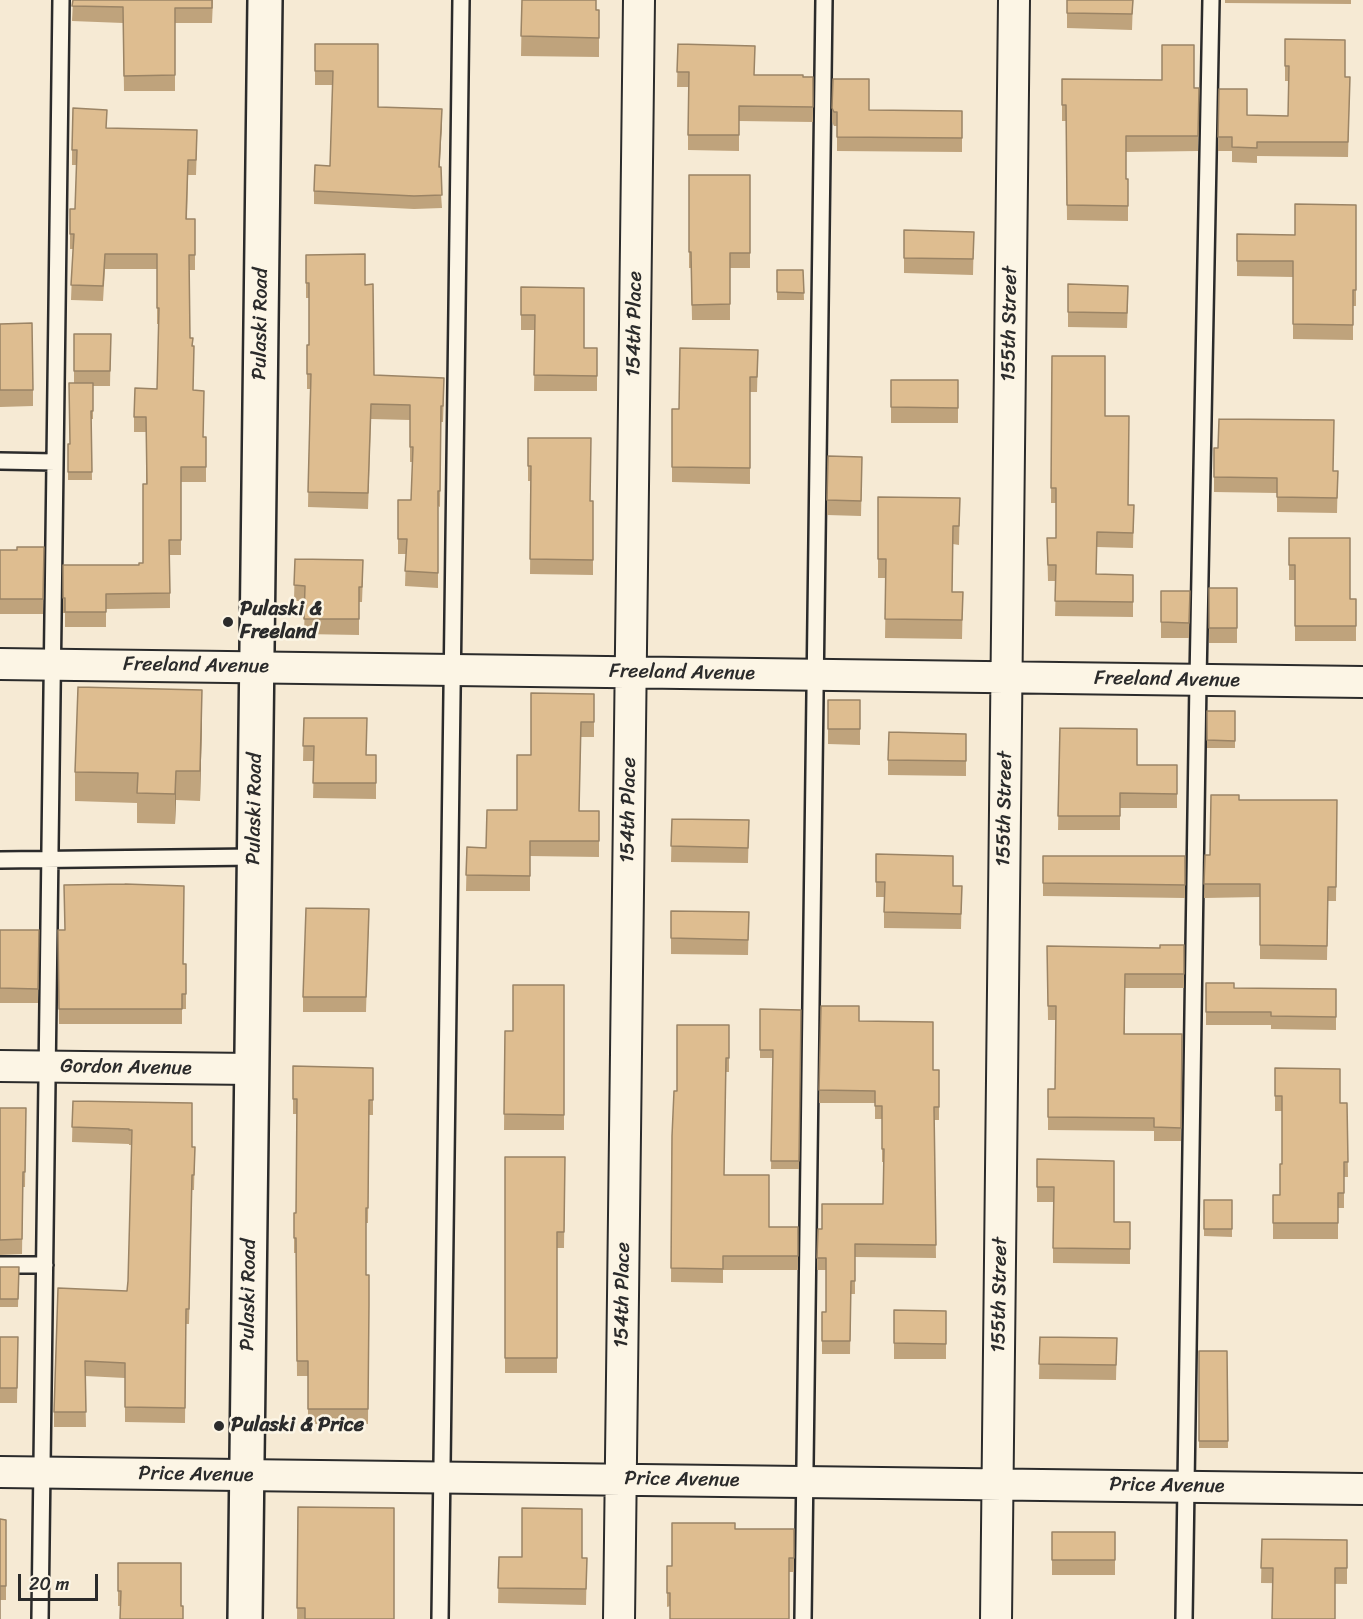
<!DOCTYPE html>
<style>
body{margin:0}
#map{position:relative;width:1363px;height:1619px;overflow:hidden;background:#f6ead4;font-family:Sriracha,sans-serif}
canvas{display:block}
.scale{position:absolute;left:18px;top:1574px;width:80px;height:27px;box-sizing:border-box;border:3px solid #2b2b2b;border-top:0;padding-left:8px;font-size:18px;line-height:21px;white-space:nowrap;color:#2b2b2b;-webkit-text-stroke:4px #fcf5e5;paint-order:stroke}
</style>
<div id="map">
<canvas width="1363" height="1619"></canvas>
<div class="scale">20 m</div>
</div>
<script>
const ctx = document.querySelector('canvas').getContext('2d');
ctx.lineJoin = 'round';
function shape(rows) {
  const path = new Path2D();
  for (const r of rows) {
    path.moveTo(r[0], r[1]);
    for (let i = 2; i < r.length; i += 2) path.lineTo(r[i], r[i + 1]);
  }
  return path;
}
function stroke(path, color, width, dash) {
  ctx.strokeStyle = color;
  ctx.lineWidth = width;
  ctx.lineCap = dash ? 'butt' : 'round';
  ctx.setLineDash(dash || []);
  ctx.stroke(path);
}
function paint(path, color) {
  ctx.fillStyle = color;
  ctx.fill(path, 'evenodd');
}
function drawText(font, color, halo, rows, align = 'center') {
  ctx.font = font + ' Sriracha,sans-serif';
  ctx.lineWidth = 5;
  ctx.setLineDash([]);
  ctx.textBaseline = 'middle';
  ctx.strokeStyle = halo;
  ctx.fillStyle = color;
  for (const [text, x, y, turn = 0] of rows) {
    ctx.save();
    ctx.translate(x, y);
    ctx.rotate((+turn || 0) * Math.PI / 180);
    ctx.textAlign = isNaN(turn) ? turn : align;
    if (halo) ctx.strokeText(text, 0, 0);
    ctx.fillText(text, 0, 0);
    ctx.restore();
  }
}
const service = shape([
 [0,461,55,462],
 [0,860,255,857],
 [0,1265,45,1265],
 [40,1619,61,0],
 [440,1619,461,0],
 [803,1619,824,0],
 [1184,1619,1198,680,1211,0]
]);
const minor = shape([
 [0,664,1363,682],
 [0,1066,252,1069],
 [0,1472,1363,1489],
 [619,1619,639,0],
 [996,1619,1014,0]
]);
const tertiary = shape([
 [245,1619,265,0]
]);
const wall = shape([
 [73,0,213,0,212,23,175,23,175,91,124,91,123,23,72,21],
 [522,0,599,10,599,57,521,56],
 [1133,0,1132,30,1067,28,1067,13],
 [1225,0,1351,0,1351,4,1225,3],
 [1285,39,1345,77,1350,77,1348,157,1257,156,1257,163,1232,162,1232,151,1218,151,1219,89,1247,115,1288,116,1289,81,1285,81],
 [315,44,378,107,442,122,439,167,442,208,414,209,314,204,314,191,330,166,333,85,315,85],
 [678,44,755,75,813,77,813,122,739,121,739,151,688,150,688,87,677,87],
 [833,79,869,110,962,111,962,152,837,151,837,126,834,126,832,122],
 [1062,79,1199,88,1198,151,1126,152,1126,179,1128,179,1128,221,1067,220,1066,121,1062,121],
 [107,128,197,145,196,175,188,175,187,219,195,219,195,270,189,270,190,338,193,346,194,361,193,390,204,406,203,437,206,437,206,482,181,482,181,555,170,555,170,608,106,609,106,627,65,627,65,613,63,613,63,565,139,565,143,563,146,484,146,432,134,432,134,417,157,389,159,324,157,324,157,269,105,269,103,301,71,300,73,249,70,249,70,209,75,209,77,165,72,165,72,150],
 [689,175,750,175,750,268,730,268,730,320,692,320,691,268,689,268],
 [1356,205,1356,306,1353,306,1353,340,1293,339,1293,277,1237,276,1237,234,1295,235],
 [904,230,974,232,973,275,904,273],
 [306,255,365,285,374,375,444,393,443,422,441,422,440,507,438,506,438,588,405,586,406,554,398,554,398,500,411,500,413,462,410,462,410,420,371,419,368,509,308,507,310,389,307,389,307,345,309,345,309,298,306,298],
 [777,270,803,270,804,300,777,300],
 [521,287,584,348,597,348,597,391,534,391,535,330,521,330],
 [1128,301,1127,328,1068,327,1068,312],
 [0,324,33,390,33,406,0,407],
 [74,334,111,334,110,386,93,386,93,419,91,419,92,480,68,480,68,444,70,444,74,383],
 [758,350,757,392,750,392,750,484,672,482,672,409,679,409],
 [1052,356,1105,416,1128,505,1134,505,1133,548,1097,547,1096,574,1133,575,1133,617,1055,616,1056,581,1048,581,1047,538,1056,538,1056,503,1051,503],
 [891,380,958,380,958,423,891,423],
 [528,438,590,501,593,501,593,575,530,574,531,481,528,481],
 [1214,448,1333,471,1338,471,1337,513,1277,512,1277,493,1214,492],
 [828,456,862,472,861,516,827,515],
 [878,497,960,498,959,545,953,544,952,592,963,592,962,639,885,638,886,578,878,578],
 [1289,538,1350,599,1356,599,1356,641,1295,641,1295,580,1289,580],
 [44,547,43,614,0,614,0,550,17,550],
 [295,559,363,575,362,602,359,602,359,635,304,634,305,601,294,601],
 [1209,588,1237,588,1237,643,1209,643],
 [1161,591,1190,591,1189,638,1161,638],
 [594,694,594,737,581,737,579,811,599,811,599,857,530,856,530,891,466,891,467,847,486,848,517,810,531,755],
 [828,700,860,700,860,745,828,744],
 [1207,711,1235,711,1235,748,1207,748],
 [304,718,366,755,376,755,376,799,313,798,314,761,303,761],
 [202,720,200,801,176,800,175,824,137,823,137,803,75,801,75,772],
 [1060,728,1137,765,1177,765,1177,808,1120,808,1120,830,1058,830],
 [966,734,966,776,888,775,888,760],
 [1239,800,1337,800,1336,901,1328,901,1327,960,1260,959,1260,897,1204,898,1205,855,1210,855],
 [672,819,749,820,748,863,671,862],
 [876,854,953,886,962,886,961,929,884,928,884,897,876,897],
 [1043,856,1185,856,1185,898,1043,896],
 [369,909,366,1012,303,1012,303,997],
 [671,911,749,912,748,955,671,954],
 [0,930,39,930,38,1003,0,1003],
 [58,930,186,964,186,1009,182,1009,182,1024,59,1024],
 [1184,945,1184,988,1125,988,1125,1034,1182,1034,1181,1141,1154,1141,1154,1131,1048,1130,1048,1089,1055,1089,1056,1020,1048,1020,1047,946,1160,948],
 [1206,983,1234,988,1336,989,1336,1030,1271,1029,1271,1025,1206,1025],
 [564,985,564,1130,504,1130,505,1031,513,1031],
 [821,1006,859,1021,933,1070,939,1070,939,1120,934,1120,936,1258,855,1257,855,1294,851,1294,850,1354,822,1354,822,1312,826,1312,826,1270,817,1270,817,1258,822,1229,883,1204,884,1162,882,1162,882,1119,875,1119,875,1103,819,1103],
 [760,1009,801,1010,799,1169,771,1169,773,1058,760,1058],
 [729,1025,729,1072,726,1072,724,1175,769,1227,798,1227,798,1270,723,1270,723,1283,671,1282,672,1136,677,1091],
 [293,1066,373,1068,373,1115,369,1115,368,1223,366,1223,366,1275,369,1275,368,1424,308,1424,308,1376,297,1376,296,1253,294,1253,294,1213,296,1213,297,1114,293,1114],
 [1275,1068,1340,1103,1347,1103,1348,1177,1344,1177,1344,1208,1338,1208,1338,1239,1273,1239,1273,1195,1280,1195,1282,1164,1282,1111,1275,1111],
 [73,1101,192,1147,195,1147,194,1190,192,1190,189,1324,186,1324,185,1423,125,1422,125,1378,85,1376,86,1427,54,1427,54,1412,127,1291,128,1281,132,1145,129,1145,129,1144,72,1142],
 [0,1108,26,1108,25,1187,23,1187,22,1254,0,1255],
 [505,1157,565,1157,564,1248,557,1248,557,1373,505,1373],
 [1037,1159,1114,1222,1130,1222,1130,1264,1053,1263,1053,1202,1037,1202],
 [1204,1200,1232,1200,1232,1237,1204,1236],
 [0,1267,19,1267,18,1307,0,1307],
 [894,1310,946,1311,946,1359,894,1359],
 [0,1337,18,1337,17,1403,0,1403],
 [1040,1337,1117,1338,1116,1380,1039,1379],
 [1199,1351,1227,1351,1228,1448,1199,1448],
 [298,1507,394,1619,297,1619],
 [0,1519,6,1520,6,1600,0,1600],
 [735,1529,794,1529,794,1572,789,1572,667,1607,667,1566,672,1566],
 [1052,1532,1115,1532,1115,1575,1052,1575],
 [1262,1539,1347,1540,1347,1584,1261,1583],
 [499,1557,587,1558,586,1605,498,1603],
 [118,1563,181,1606,118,1606]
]);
const shadedWall = shape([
 [442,109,442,122,439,180,439,167],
 [202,690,202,720,200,801,200,771],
 [176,771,176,800,175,824,175,794]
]);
const building = shape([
 [73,0,212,0,212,8,175,8,175,75,124,76,123,7,72,6,73,0],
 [522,0,596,0,596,10,599,10,599,38,521,36,522,0],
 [1067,0,1133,0,1132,14,1067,13,1067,0],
 [1285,39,1345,40,1345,77,1350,77,1348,142,1257,142,1257,148,1232,147,1232,137,1218,137,1219,89,1247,89,1247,115,1288,116,1289,66,1285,66,1285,39],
 [315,44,378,44,378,107,442,109,439,167,441,167,442,195,414,196,314,191,315,165,330,166,333,71,315,71,315,44],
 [678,44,755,46,754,75,803,75,803,77,813,77,813,107,739,106,739,135,688,135,689,72,677,72,678,44],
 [1162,45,1194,45,1194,88,1199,88,1198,136,1126,136,1126,179,1128,179,1128,206,1067,205,1066,105,1062,105,1062,79,1162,80,1162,45],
 [833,79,869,79,869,110,962,111,962,138,837,137,837,112,834,112,832,108,833,79],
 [73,108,107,110,106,128,197,130,196,160,188,160,186,219,195,219,195,255,189,255,190,338,193,338,192,346,194,346,193,390,204,391,203,437,206,437,206,467,181,467,181,540,169,540,170,593,106,594,106,612,65,612,65,598,63,598,63,565,139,565,139,563,143,563,143,484,147,484,146,417,134,417,135,388,157,389,159,308,157,308,157,254,105,254,103,286,71,285,74,234,70,234,70,209,75,209,77,150,72,150,73,108],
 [689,175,750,175,750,253,730,253,730,304,692,305,691,252,689,252,689,175],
 [1295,204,1356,205,1356,290,1353,290,1353,325,1293,324,1293,261,1237,261,1237,234,1295,235,1295,204],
 [904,230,974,232,973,259,904,258,904,230],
 [365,254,365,285,373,284,374,375,444,378,443,406,441,406,440,491,438,491,438,573,405,571,407,539,398,539,398,500,411,500,413,447,410,447,410,405,371,404,368,493,308,492,311,374,307,374,307,345,309,345,309,283,306,283,306,255,365,254],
 [777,270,803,270,804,293,777,292,777,270],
 [1068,284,1128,286,1127,313,1068,312,1068,284],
 [521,287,584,288,584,348,597,348,597,376,534,375,535,315,521,315,521,287],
 [32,323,33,390,0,390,0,324,32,323],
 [74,334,111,334,110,371,74,371,74,334],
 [680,348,758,350,757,377,750,377,750,468,672,467,672,409,679,409,680,348],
 [1052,356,1105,356,1105,416,1129,416,1128,505,1134,505,1133,533,1097,532,1096,574,1133,575,1133,602,1055,601,1056,565,1048,565,1047,538,1056,538,1056,488,1051,488,1052,356],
 [891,380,958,380,958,408,891,407,891,380],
 [69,383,93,383,93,411,91,411,92,472,68,472,68,444,70,444,69,383],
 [1219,419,1334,420,1333,471,1338,471,1337,498,1277,497,1277,478,1214,477,1214,448,1218,448,1219,419],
 [528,438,591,438,590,501,593,501,593,560,530,559,531,466,528,466,528,438],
 [828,456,862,457,861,501,827,500,828,456],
 [878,497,960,498,959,526,953,526,952,592,963,592,962,620,885,619,886,559,878,559,878,497],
 [1289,538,1350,538,1350,599,1356,599,1356,626,1295,626,1295,565,1289,565,1289,538],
 [17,547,44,547,43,599,0,599,0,550,17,550,17,547],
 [295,559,363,560,362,587,359,587,359,619,304,619,305,586,294,585,295,559],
 [1209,588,1237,588,1237,628,1209,628,1209,588],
 [1161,591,1190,591,1189,623,1161,622,1161,591],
 [78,687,202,690,200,771,176,771,175,794,137,793,138,773,75,772,78,687],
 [531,693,594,694,594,722,581,722,579,811,599,811,599,841,530,841,530,876,466,875,467,847,486,848,487,810,517,810,517,755,531,755,531,693],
 [828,700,860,700,860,729,828,729,828,700],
 [1207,711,1235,711,1235,741,1207,740,1207,711],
 [304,718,367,718,366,755,376,755,376,783,313,783,314,746,303,746,304,718],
 [1060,728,1137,729,1137,765,1177,765,1177,794,1120,793,1120,816,1058,816,1060,728],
 [889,732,966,734,966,761,888,760,889,732],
 [1211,795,1239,795,1239,800,1337,800,1336,887,1328,887,1327,946,1260,945,1260,884,1204,884,1205,855,1210,855,1211,795],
 [672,819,749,820,748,848,671,846,672,819],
 [876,854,953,856,953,886,962,886,961,914,884,912,885,882,876,882,876,854],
 [1043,856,1185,856,1185,885,1043,883,1043,856],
 [125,884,184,886,183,964,186,964,186,994,182,994,182,1009,59,1009,58,930,65,930,64,885,125,884],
 [306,908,369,909,366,997,303,997,306,908],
 [671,911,749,912,748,940,671,938,671,911],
 [0,930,39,930,38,989,0,988,0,930],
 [1160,945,1184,945,1184,974,1125,974,1124,1034,1182,1034,1181,1128,1154,1127,1154,1118,1048,1117,1048,1089,1055,1089,1056,1006,1048,1006,1047,946,1160,948,1160,945],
 [1206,983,1234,983,1234,988,1336,989,1336,1017,1271,1016,1271,1012,1206,1012,1206,983],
 [513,985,564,985,564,1115,504,1114,505,1031,513,1031,513,985],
 [821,1006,859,1006,859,1021,933,1022,933,1070,939,1070,939,1107,934,1107,936,1245,855,1244,855,1281,851,1281,850,1341,822,1341,822,1312,826,1312,826,1258,817,1258,818,1229,822,1229,822,1204,883,1204,884,1149,882,1149,882,1106,875,1106,875,1091,819,1090,821,1006],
 [760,1009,801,1010,799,1161,771,1161,773,1050,760,1050,760,1009],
 [677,1025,729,1025,729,1058,726,1058,724,1175,769,1175,769,1227,798,1227,798,1256,723,1256,723,1269,671,1268,672,1136,674,1091,677,1091,677,1025],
 [293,1066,373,1068,373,1100,369,1100,368,1208,366,1208,366,1275,369,1275,369,1305,368,1409,308,1409,308,1361,297,1361,296,1238,294,1238,294,1213,296,1213,297,1099,293,1099,293,1066],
 [1275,1068,1340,1069,1340,1103,1347,1103,1348,1162,1344,1162,1344,1193,1338,1193,1338,1223,1273,1223,1273,1195,1280,1195,1280,1164,1282,1164,1282,1096,1275,1096,1275,1068],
 [73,1101,192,1103,192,1147,195,1147,194,1175,192,1175,189,1309,186,1309,185,1408,125,1407,125,1363,85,1361,86,1412,54,1412,58,1288,127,1291,128,1281,132,1130,129,1130,129,1129,72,1127,73,1101],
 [0,1108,26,1108,25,1172,23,1172,22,1239,0,1240,0,1108],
 [505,1157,565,1157,564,1232,557,1232,557,1358,505,1358,505,1157],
 [1037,1159,1114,1161,1114,1222,1130,1222,1130,1249,1053,1248,1054,1187,1037,1187,1037,1159],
 [1204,1200,1232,1200,1232,1229,1204,1229,1204,1200],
 [0,1267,19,1267,18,1299,0,1299,0,1267],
 [894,1310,946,1311,946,1344,894,1343,894,1310],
 [0,1337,18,1337,17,1388,0,1388,0,1337],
 [1040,1337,1117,1338,1116,1365,1039,1364,1040,1337],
 [1199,1351,1227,1351,1228,1441,1199,1441,1199,1351],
 [298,1507,394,1508,394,1619,305,1619,305,1608,297,1608,298,1507],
 [522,1508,582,1509,582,1558,587,1558,586,1589,498,1588,499,1557,522,1557,522,1508],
 [0,1519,6,1520,6,1586,0,1586,0,1619,0,1519],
 [672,1523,735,1523,735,1529,794,1529,794,1558,789,1558,789,1619,670,1619,670,1593,667,1593,667,1566,672,1566,672,1523],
 [1052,1532,1115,1532,1115,1560,1052,1560,1052,1532],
 [1262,1539,1347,1540,1347,1568,1335,1568,1335,1619,1272,1619,1273,1568,1261,1568,1262,1539],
 [118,1563,181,1563,181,1606,183,1606,183,1619,120,1619,121,1591,118,1591,118,1563]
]);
const markers = [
 [228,622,6,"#2b2b2b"],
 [219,1426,6,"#2b2b2b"]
];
const streetNames = [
 ["Pulaski Road",261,324,-89],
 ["154th Place",635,324,-89],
 ["155th Street",1010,324,-89],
 ["Freeland Avenue",196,666,1],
 ["Freeland Avenue",682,673,1],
 ["Freeland Avenue",1167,680,1],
 ["Pulaski Road",255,809,-89],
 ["155th Street",1005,809,-89],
 ["154th Place",629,810,-89],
 ["Gordon Avenue",126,1068,1],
 ["Pulaski Road",249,1295,-89],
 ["154th Place",623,1295,-89],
 ["155th Street",1000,1295,-89],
 ["Price Avenue",196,1475,1],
 ["Price Avenue",682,1480,1],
 ["Price Avenue",1167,1486,1]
];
const poiNames = [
 ["Pulaski &",240,610],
 ["Freeland",240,633],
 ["Pulaski & Price",231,1426]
];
stroke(service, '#2b2b2b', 20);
stroke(minor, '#2b2b2b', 34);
stroke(tertiary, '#2b2b2b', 38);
stroke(service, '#fcf5e5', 15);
stroke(minor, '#fcf5e5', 30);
stroke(tertiary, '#fcf5e5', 33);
paint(wall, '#bfa37c');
paint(shadedWall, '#9b8465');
paint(building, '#debd90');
stroke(building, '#9b8465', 1.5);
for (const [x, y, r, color] of markers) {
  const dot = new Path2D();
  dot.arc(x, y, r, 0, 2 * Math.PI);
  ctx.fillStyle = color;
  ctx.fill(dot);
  stroke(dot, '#fcf5e5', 2);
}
drawText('20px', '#2b2b2b', '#fcf5e5', streetNames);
drawText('bold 20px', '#2b2b2b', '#fcf5e5', poiNames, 'left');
</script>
